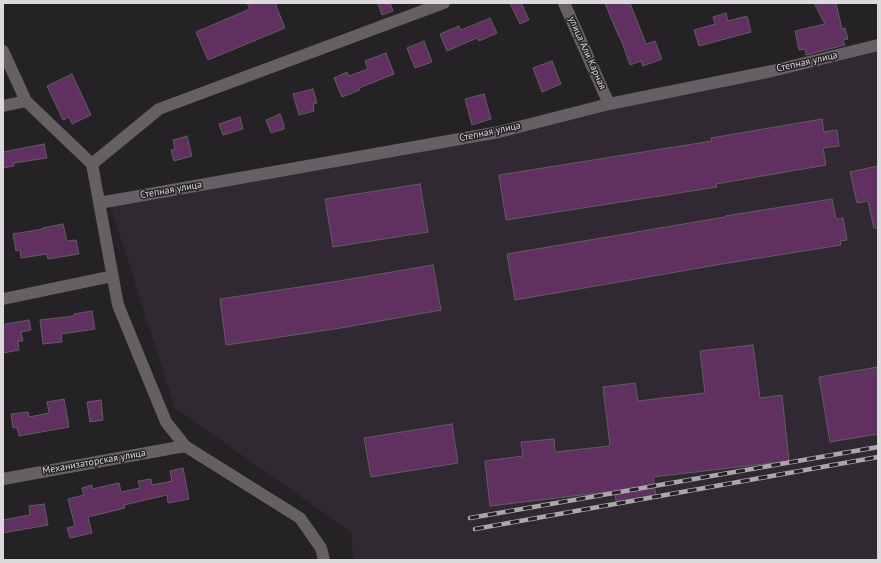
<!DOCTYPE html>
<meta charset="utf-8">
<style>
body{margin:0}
#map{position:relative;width:881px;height:563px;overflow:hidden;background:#252225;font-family:"PT Sans",sans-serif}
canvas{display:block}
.frame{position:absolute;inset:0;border:4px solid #dbd9db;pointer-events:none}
</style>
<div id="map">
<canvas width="881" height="563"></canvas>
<div class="frame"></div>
</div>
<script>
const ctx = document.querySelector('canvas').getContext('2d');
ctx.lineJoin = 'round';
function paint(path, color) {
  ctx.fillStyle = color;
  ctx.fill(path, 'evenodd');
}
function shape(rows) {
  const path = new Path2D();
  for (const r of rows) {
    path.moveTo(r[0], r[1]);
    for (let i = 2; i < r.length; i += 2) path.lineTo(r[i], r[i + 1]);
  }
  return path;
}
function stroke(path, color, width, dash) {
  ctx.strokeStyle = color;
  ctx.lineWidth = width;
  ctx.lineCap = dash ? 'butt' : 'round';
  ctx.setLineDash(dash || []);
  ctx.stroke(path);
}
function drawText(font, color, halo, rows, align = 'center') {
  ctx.font = font + ' "PT Sans",sans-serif';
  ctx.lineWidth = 3;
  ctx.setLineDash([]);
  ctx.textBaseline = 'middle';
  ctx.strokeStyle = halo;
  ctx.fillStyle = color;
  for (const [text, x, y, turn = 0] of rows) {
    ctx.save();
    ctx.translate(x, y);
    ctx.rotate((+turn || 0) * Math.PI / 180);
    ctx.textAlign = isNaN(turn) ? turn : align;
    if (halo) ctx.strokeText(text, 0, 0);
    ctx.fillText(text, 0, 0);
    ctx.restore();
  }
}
const built = shape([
 [878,51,878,560,353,560,351,532,175,408,110,205,772,71]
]);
const building = shape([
 [247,3,275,3,285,28,208,60,196,32,250,9,247,3],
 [378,3,390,3,393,11,382,15,378,3],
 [510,3,521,3,529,20,520,24,510,3],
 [605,3,630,3,646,44,655,41,662,59,643,66,641,61,630,65,620,37,619,37,605,3],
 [814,3,836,3,842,29,845,28,848,39,843,40,845,45,806,55,805,49,799,50,795,31,825,24,814,3],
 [726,13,728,21,747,16,751,32,699,46,694,30,715,24,713,17,726,13],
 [490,18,497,33,479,41,477,38,447,51,440,34,459,26,461,30,490,18],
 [424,41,432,62,415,68,407,48,424,41],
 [386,53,394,74,359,88,360,90,342,97,334,78,347,72,349,76,368,69,365,61,386,53],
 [552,61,561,84,542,92,533,68,552,61],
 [72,74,91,115,72,124,69,117,63,120,47,86,72,74],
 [313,89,317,103,313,104,314,111,299,115,293,94,313,89],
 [484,94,491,119,472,125,465,99,484,94],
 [280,114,284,125,284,129,271,133,266,120,280,114],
 [240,117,243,129,223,135,219,124,240,117],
 [822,119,824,132,837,130,839,146,823,148,826,165,716,184,717,187,506,220,499,175,712,141,711,138,822,119],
 [187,136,192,156,174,161,171,150,175,149,173,140,187,136],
 [44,144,47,158,14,163,14,166,3,168,3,152,44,144],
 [878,166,878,228,874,228,868,201,857,203,850,172,878,166],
 [420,184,428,232,333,247,325,199,420,184],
 [832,199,836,219,843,218,847,240,840,241,841,245,728,263,515,300,507,254,725,217,725,216,832,199],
 [63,224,67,241,76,240,79,254,48,259,47,254,21,258,20,250,16,251,13,234,43,229,43,228,63,224],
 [433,265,441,310,341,328,226,345,220,299,333,282,433,265],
 [92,311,95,329,61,334,62,342,43,344,40,320,74,316,74,314,92,311],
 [29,320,31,330,21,332,23,341,18,341,19,350,3,353,3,326,6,325,5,324,29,320],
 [753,345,760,398,782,395,789,461,653,477,656,496,616,501,615,491,490,506,485,461,523,456,521,442,554,439,555,452,610,446,603,387,635,383,638,401,705,393,700,351,753,345],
 [878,367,878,434,830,442,819,377,878,367],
 [64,399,69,427,19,436,17,427,13,428,11,414,28,412,29,417,49,413,47,402,64,399],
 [101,400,103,420,90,422,87,402,101,400],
 [452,424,458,463,371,477,364,438,452,424],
 [183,468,189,499,168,503,167,495,124,505,125,508,88,517,92,533,70,538,67,528,75,526,68,499,84,495,82,488,92,485,92,489,119,483,121,492,140,488,138,481,151,479,152,485,172,481,170,471,183,468],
 [44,504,48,525,3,533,3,520,30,515,29,506,44,504]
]);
const street = shape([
 [564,3,609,104],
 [3,51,26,101,92,164,118,305,166,422,185,446,300,518,321,548,324,560],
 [3,106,26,101],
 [92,164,159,109,444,3],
 [99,203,499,132,609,104,772,71,878,45],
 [3,299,113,276],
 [3,479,185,446]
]);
const rail = shape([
 [470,518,878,447],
 [475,529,878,457]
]);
const streetNames = [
 ["улица Али Карная",587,53,66],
 ["Степная улица",807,62,-13],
 ["Степная улица",490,132,-12],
 ["Степная улица",171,190,-10],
 ["Механизаторская улица",94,462,-10]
];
paint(built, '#312931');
paint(building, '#603060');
stroke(building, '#615d60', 1);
stroke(street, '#646063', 12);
stroke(rail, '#aaa7aa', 4.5);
stroke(rail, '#252225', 3, [9]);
drawText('10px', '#dbd9db', '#252225', streetNames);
</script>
